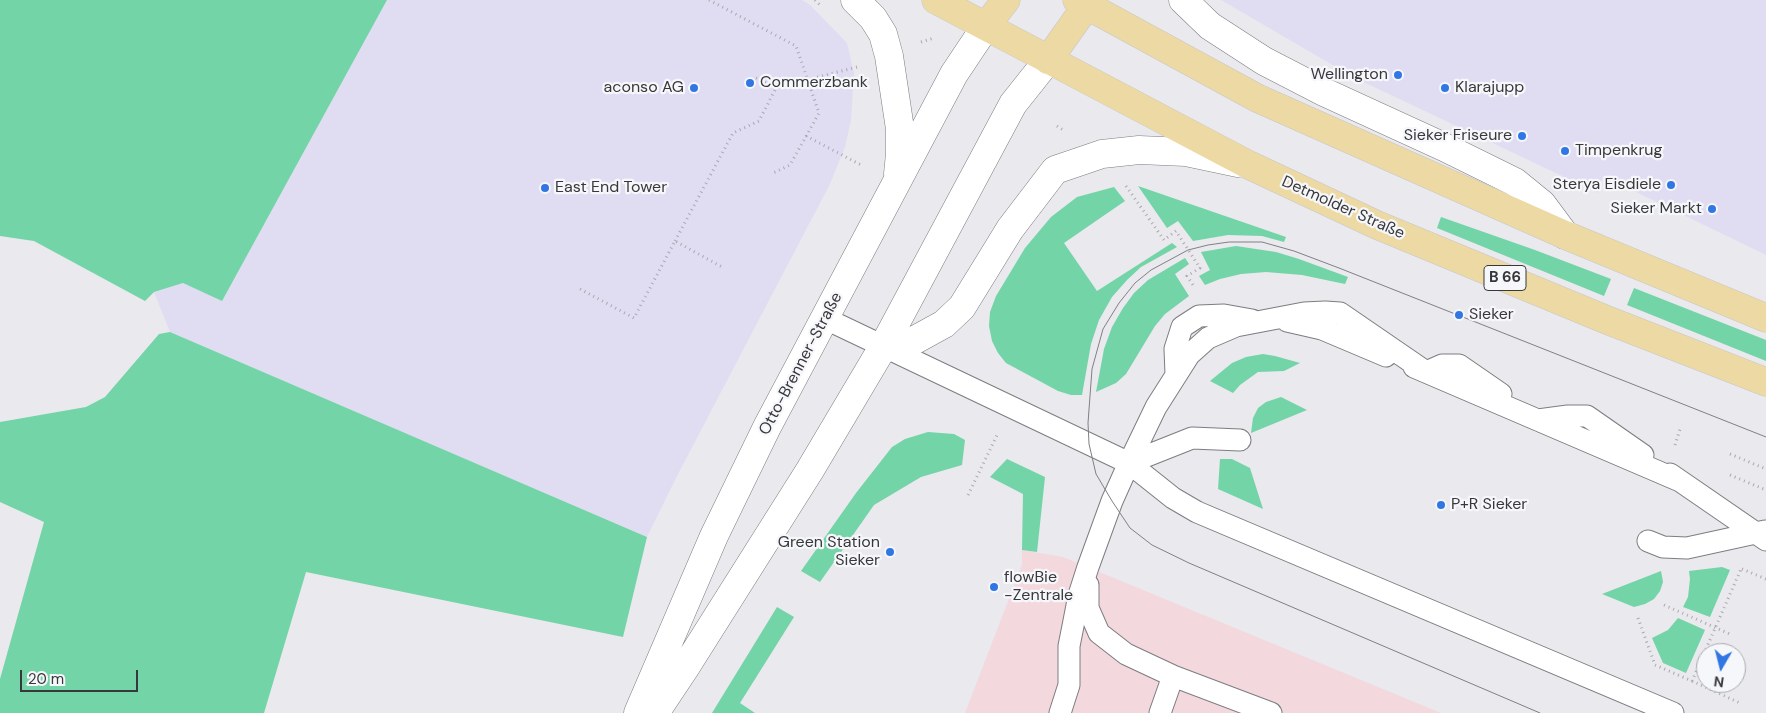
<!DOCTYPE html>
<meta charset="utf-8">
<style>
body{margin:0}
#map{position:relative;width:1766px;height:713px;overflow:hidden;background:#e9e9ee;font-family:"DM Sans",sans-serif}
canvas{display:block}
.north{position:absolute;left:1696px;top:643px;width:50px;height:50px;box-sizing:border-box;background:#f6f7fb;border:1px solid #aaabae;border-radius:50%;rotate:188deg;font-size:14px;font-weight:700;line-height:20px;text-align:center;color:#38383a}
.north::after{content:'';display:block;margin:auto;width:18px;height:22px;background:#3077e4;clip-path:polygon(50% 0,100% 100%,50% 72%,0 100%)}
.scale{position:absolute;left:20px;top:670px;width:118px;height:22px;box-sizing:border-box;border:2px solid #38383a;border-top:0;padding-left:6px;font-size:15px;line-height:18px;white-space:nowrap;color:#38383a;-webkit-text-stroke:4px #f6f7fb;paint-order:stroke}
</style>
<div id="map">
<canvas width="1766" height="713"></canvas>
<div class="north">N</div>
<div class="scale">20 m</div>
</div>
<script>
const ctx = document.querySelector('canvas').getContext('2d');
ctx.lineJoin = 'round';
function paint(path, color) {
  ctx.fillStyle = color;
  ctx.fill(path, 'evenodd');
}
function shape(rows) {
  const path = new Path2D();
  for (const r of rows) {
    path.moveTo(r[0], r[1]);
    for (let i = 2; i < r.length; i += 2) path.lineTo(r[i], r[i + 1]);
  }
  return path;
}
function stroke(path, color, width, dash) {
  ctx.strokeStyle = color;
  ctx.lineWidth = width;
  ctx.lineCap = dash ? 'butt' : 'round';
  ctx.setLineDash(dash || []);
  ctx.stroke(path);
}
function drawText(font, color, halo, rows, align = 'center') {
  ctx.font = font + ' "DM Sans",sans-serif';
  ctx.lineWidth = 4.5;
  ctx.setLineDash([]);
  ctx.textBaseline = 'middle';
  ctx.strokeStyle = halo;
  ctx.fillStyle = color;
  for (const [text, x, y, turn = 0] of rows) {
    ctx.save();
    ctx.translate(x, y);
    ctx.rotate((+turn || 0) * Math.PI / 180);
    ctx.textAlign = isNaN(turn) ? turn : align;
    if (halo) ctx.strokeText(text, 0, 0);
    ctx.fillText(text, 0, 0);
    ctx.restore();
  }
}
const commercial = shape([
 [387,0,802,0,810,5,847,43,854,74,851,120,845,147,830,184,677,476,647,537,170,332,154,292,183,283,222,300],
 [1221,0,1766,0,1766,255,1603,176,1598,193,1355,78]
]);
const industrial = shape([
 [1022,550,1063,557,1441,713,965,713,1022,565]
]);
const green = shape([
 [0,0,387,0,222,301,183,283,154,292,145,301,34,241,0,236],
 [1138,186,1286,237,1284,242,1262,236,1228,235,1193,241,1178,221,1167,228],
 [1114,187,1125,201,1064,243,1097,291,1172,243,1177,247,1141,267,1127,280,1112,297,1099,320,1091,344,1082,395,1071,395,1058,391,1006,363,998,353,992,341,989,326,990,312,996,296,1025,248,1051,217,1077,197],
 [1441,217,1535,250,1611,279,1604,296,1437,228],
 [1236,246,1276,252,1299,259,1348,277,1345,284,1302,275,1266,272,1241,274,1220,279,1205,285,1199,276,1210,270,1201,252],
 [1185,258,1189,264,1175,274,1189,296,1165,314,1155,326,1126,374,1116,383,1096,392,1104,349,1112,327,1123,308,1134,293,1148,280],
 [1634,288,1766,340,1766,361,1627,305],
 [170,332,647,537,623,637,306,572,264,713,0,713,0,679,44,522,0,502,0,422,86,407,105,397,159,334],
 [1263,354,1275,356,1300,363,1284,371,1258,372,1240,385,1233,393,1210,381,1232,363,1246,357],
 [1281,397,1307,410,1251,433,1253,418,1258,408,1266,402],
 [928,432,954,434,965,440,962,465,921,477,874,505,820,582,801,571,856,493,892,447,905,439],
 [1007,459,1045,477,1037,552,1022,550,1023,494,990,477],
 [1220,459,1232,459,1250,468,1263,509,1218,489],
 [1722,567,1730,570,1710,617,1683,607,1688,597,1690,579,1689,571],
 [1661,571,1663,582,1660,591,1654,599,1645,604,1634,607,1602,594],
 [777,607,794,617,740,703,755,713,712,713],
 [1678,618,1705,630,1686,673,1663,663,1652,638,1668,630]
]);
const path = shape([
 [709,0,796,46,819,113,790,165,771,174],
 [815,0,820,5],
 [921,42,934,38],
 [756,78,776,88,857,67],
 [1057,126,1065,131],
 [806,136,863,166],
 [1126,186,1164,240,1176,231,1200,268,1187,276,1193,285],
 [675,241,733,133,759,121,776,88],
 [580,289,634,318,675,241,722,267],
 [1675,445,1681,426],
 [1730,454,1766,469],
 [1730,475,1766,490],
 [968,495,997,435],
 [1742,569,1766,579],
 [1664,605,1730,634],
 [1638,618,1655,665,1692,681,1741,569,1740,568],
 [1692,681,1740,703]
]);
const service = shape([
 [824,318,1129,463,1173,498,1197,512,1673,713],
 [1287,321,1322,329,1386,356],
 [1414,367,1680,481],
 [1426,372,1442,365,1459,365,1501,394],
 [1176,374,1175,349,1182,327,1199,316,1224,315,1252,320],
 [1538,420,1568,416,1587,416,1643,455],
 [1129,463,1192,438,1240,440],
 [1670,474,1766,540],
 [1648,541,1663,547,1687,548,1765,531],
 [1088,585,1088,608,1099,633,1126,654,1173,676,1271,713],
 [1060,713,1069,685,1069,646,1073,626,1079,595,1088,567,1112,501,1129,463,1156,407,1189,355,1208,338,1236,326,1304,313,1325,312,1340,313,1426,372],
 [1160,713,1173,676]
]);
const tertiary = shape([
 [855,0,873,18,883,34,889,56,900,129,900,154,898,174],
 [883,347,913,341,944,324,962,307,1010,229,1055,170,1102,154,1139,150,1186,152,1238,163],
 [638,713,714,536,767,427,954,74,986,26],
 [655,713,685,668,810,470,883,347,1013,104,1048,60]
]);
const secondary = shape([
 [1183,0,1210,26,1264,61,1324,92,1444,147,1515,182,1542,204,1565,235]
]);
const primary = shape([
 [936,0,1249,165,1377,225,1607,320,1766,382],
 [1077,0,1257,98,1565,235,1766,318],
 [986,26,1006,0],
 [1048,60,1087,5]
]);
const tram = shape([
 [1540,713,1189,563,1152,545,1130,528,1112,501,1096,474,1089,444,1088,423,1092,369,1103,329,1119,303,1135,283,1151,270,1188,250,1208,245,1229,242,1262,242,1294,251,1339,268,1766,437]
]);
const markers = [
 [1398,75,5,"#3077e4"],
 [750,83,5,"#3077e4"],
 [694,88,5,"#3077e4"],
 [1445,88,5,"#3077e4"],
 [1522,136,5,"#3077e4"],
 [1565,151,5,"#3077e4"],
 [1671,185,5,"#3077e4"],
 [545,188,5,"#3077e4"],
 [1712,209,5,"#3077e4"],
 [1459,315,5,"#3077e4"],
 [1441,505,5,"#3077e4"],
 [890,552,5,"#3077e4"],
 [994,587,5,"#3077e4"]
];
const shields = [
 [1505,278,42]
];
const shieldNames = [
 ["B 66",1505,278]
];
const poiNames = [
 ["Wellington",1388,75,"right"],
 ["Commerzbank",760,83],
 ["aconso AG",684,88,"right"],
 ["Klarajupp",1455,88],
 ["Sieker Friseure",1512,136,"right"],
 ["Timpenkrug",1575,151],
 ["Sterya Eisdiele",1661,185,"right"],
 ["East End Tower",555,188],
 ["Sieker Markt",1702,209,"right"],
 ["Sieker",1469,315],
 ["P+R Sieker",1451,505],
 ["Green Station",880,543,"right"],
 ["Sieker",880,561,"right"],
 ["flowBie",1004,578],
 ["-Zentrale",1004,596]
];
const streetNames = [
 ["Detmolder Straße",1343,208,24],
 ["Otto-Brenner-Straße",801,364,-62]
];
paint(commercial, '#e0ddf3');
paint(industrial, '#f3d8de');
paint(green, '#73d4a7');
stroke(service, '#7d7d81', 23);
stroke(tertiary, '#7d7d81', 29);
stroke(secondary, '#7d7d81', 29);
stroke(primary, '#c7c7c8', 29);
stroke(path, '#a9a9ad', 3, [1, 4]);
stroke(service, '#fff', 21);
stroke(tertiary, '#fff', 28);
stroke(secondary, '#fff', 28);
stroke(primary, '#ecd9a4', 28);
stroke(tram, '#808084', 1);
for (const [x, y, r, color] of markers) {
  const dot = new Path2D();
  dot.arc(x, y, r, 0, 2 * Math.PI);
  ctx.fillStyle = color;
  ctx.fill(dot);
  stroke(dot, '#f6f7fb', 2);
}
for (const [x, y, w] of shields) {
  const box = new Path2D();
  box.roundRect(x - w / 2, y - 12.5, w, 25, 4);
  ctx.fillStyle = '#f6f7fb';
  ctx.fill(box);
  stroke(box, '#38383a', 1);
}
drawText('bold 15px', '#38383a', null, shieldNames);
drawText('16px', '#38383a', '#f6f7fb', poiNames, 'left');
drawText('16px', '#38383a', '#f6f7fb', streetNames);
</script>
